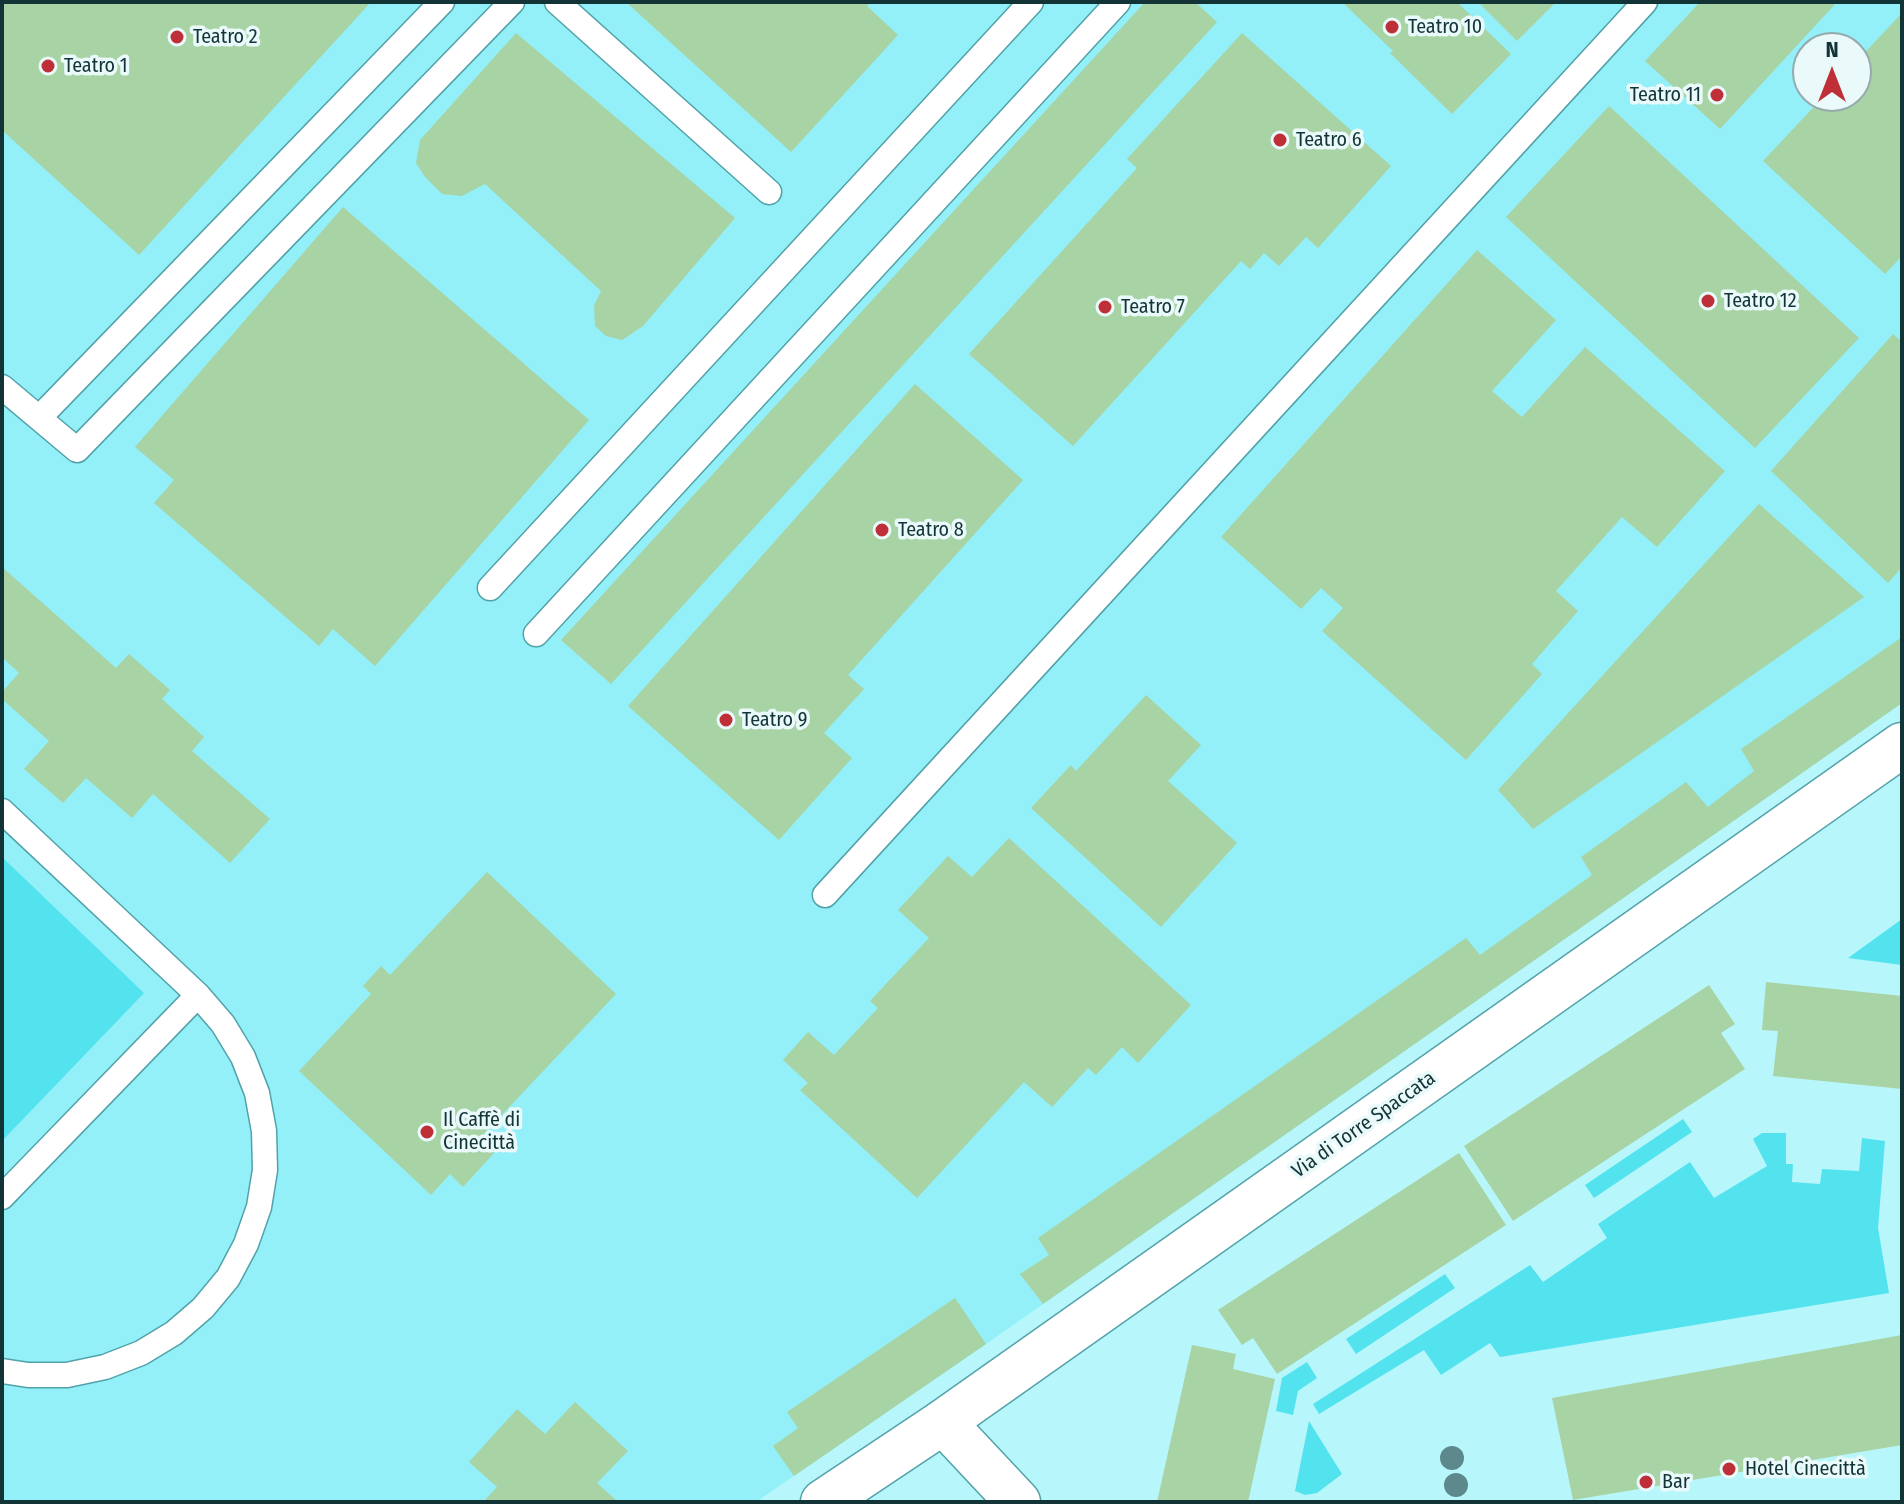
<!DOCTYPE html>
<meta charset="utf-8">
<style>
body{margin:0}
#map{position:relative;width:1904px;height:1504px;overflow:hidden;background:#b7f6fb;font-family:"Fira Sans Condensed",sans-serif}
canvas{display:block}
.frame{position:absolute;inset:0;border:4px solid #123437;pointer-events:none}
.north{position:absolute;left:1792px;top:32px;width:80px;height:80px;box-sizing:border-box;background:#eaf9fa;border:2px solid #94aaac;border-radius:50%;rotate:0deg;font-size:22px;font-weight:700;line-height:32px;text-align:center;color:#123437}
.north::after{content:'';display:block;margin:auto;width:28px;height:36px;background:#bf2f37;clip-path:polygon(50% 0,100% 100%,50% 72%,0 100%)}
</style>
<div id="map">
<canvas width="1904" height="1504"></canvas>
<div class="frame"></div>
<div class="north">N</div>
</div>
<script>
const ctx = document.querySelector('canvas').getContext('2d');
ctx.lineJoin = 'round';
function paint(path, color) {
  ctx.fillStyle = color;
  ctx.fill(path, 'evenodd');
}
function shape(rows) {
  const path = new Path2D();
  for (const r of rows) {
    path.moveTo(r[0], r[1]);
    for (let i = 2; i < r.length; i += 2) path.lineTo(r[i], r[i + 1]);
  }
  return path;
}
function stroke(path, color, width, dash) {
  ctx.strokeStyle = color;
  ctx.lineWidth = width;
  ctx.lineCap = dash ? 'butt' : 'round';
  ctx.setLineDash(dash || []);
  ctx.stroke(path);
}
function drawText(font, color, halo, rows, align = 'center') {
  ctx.font = font + ' "Fira Sans Condensed",sans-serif';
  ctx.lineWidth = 7;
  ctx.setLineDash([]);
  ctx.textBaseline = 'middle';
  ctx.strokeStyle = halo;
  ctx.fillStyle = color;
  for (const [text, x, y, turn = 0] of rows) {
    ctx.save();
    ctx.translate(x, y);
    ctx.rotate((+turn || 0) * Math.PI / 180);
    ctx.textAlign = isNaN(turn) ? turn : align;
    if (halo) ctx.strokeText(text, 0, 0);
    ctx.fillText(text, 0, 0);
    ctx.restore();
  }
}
const built = shape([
 [2,2,1902,2,1902,703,986,1344,756,1502,2,1502],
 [1808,48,1856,48,1856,96,1808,96]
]);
const green = shape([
 [2,857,144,993,2,1141],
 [1902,919,1902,965,1848,958],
 [1683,1119,1692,1132,1594,1198,1585,1185],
 [1762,1133,1786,1133,1786,1164,1793,1164,1792,1182,1820,1184,1822,1169,1859,1171,1862,1138,1885,1141,1878,1228,1889,1293,1500,1357,1490,1343,1441,1375,1424,1350,1319,1414,1313,1404,1530,1265,1543,1282,1607,1238,1598,1224,1690,1162,1714,1198,1767,1166,1753,1139],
 [1445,1274,1455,1288,1356,1354,1346,1339],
 [1307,1362,1317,1378,1298,1391,1293,1415,1276,1411,1282,1378],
 [1309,1421,1342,1474,1317,1493,1305,1495,1295,1491]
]);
const building = shape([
 [2,2,371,2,139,255,2,130],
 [626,2,871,2,867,6,898,35,791,152],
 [1145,2,1195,2,1217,22,611,684,561,640],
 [1342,2,1457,2,1511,54,1452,114,1390,53,1393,51],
 [1478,2,1556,2,1517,41],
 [1700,2,1837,2,1720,129,1645,61],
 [1902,13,1902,256,1885,274,1763,161,1824,96,1856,96,1856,62],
 [516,33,735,218,643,326,622,340,606,336,595,326,594,306,601,291,485,184,462,196,442,194,425,177,416,163,420,140],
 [1242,33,1391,166,1318,248,1306,237,1279,266,1264,253,1250,269,1241,261,1073,446,969,354,1137,168,1127,159],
 [1609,106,1859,338,1755,448,1506,217],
 [343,207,589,420,375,666,333,629,319,646,154,503,174,480,135,447],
 [1477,250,1556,320,1492,391,1522,417,1585,347,1725,471,1657,547,1622,517,1556,591,1578,611,1532,664,1542,674,1466,760,1322,631,1343,608,1321,588,1301,609,1221,537],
 [1893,334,1902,342,1902,567,1888,583,1771,471],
 [915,384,1023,480,848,675,864,689,824,733,852,758,779,840,628,706],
 [1759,504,1864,597,1533,829,1498,790],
 [2,567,116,668,129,654,170,690,162,699,204,737,192,751,270,819,230,863,153,794,132,818,86,778,63,803,24,769,49,741,2,699,2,692,19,673,2,657],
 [1902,637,1902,703,1043,1304,1020,1274,1049,1255,1038,1238,1466,938,1480,955,1592,875,1581,857,1686,782,1708,807,1754,771,1741,749],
 [1146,695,1201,745,1168,781,1237,843,1161,927,1031,808,1071,765,1076,771],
 [1009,838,1191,1005,1138,1063,1122,1047,1096,1075,1088,1068,1052,1107,1024,1082,917,1198,800,1090,808,1083,783,1060,808,1032,834,1055,878,1008,870,1001,929,938,898,910,948,856,972,877],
 [487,872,616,994,479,1139,494,1153,463,1187,450,1174,431,1195,299,1071,371,994,363,986,381,966,390,975],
 [1766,982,1902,996,1902,1089,1773,1076,1778,1031,1762,1030],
 [1709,985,1735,1024,1721,1033,1745,1069,1513,1221,1464,1146],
 [1459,1153,1506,1225,1277,1374,1253,1338,1242,1345,1218,1310],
 [955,1298,986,1344,794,1476,773,1446,798,1428,787,1412],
 [1902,1335,1902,1445,1573,1500,1552,1398],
 [1192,1345,1236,1354,1233,1369,1275,1379,1248,1502,1157,1502],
 [575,1402,628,1451,597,1483,618,1502,483,1502,497,1487,469,1462,517,1409,545,1434]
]);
const service = shape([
 [557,2,769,192],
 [2,387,77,450,512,2],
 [39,418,442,2],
 [490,588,1031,2],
 [536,634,1118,2],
 [2,811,198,995,2,1197],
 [825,895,1645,2],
 [2,1371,28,1375,67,1375,105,1367,141,1353,174,1333,203,1308,228,1278,246,1244,259,1207,265,1170,264,1131,257,1093,243,1057,223,1024,198,995]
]);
const minor = shape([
 [943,1422,1018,1502]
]);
const tertiary = shape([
 [823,1502,943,1422,1902,745]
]);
const trees = [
 [1452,1458],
 [1456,1485]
];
const markers = [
 [1392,27,8,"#bf2f37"],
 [177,37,8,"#bf2f37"],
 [48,66,8,"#bf2f37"],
 [1717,95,8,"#bf2f37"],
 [1280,140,8,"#bf2f37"],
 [1708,301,8,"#bf2f37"],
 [1105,307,8,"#bf2f37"],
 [882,530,8,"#bf2f37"],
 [726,720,8,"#bf2f37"],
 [427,1132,8,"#bf2f37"],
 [1729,1469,8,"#bf2f37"],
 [1646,1482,8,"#bf2f37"]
];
const poiNames = [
 ["Teatro 10",1408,27],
 ["Teatro 2",193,37],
 ["Teatro 1",64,66],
 ["Teatro 11",1701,95,"right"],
 ["Teatro 6",1296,140],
 ["Teatro 12",1724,301],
 ["Teatro 7",1121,307],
 ["Teatro 8",898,530],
 ["Teatro 9",742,720],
 ["Il Caffè di",443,1120],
 ["Cinecittà",443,1143],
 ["Hotel Cinecittà",1745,1469],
 ["Bar",1662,1482]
];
const streetNames = [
 ["Via di Torre Spaccata",1364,1125,-35]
];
paint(built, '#93f0f8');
paint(green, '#53e3ef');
paint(building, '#a8d3a5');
stroke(service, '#52a2aa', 27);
stroke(minor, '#52a2aa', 47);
stroke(tertiary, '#52a2aa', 47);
stroke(service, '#fff', 24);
stroke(minor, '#fff', 44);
stroke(tertiary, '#fff', 44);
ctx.fillStyle = '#5d898c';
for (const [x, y] of trees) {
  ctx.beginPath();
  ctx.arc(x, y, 12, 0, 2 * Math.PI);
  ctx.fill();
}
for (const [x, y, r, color] of markers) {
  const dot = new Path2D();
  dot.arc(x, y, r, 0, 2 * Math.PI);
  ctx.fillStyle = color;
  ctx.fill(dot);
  stroke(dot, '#eaf9fa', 3);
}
drawText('20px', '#123437', '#eaf9fa', poiNames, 'left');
drawText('20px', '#123437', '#eaf9fa', streetNames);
</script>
